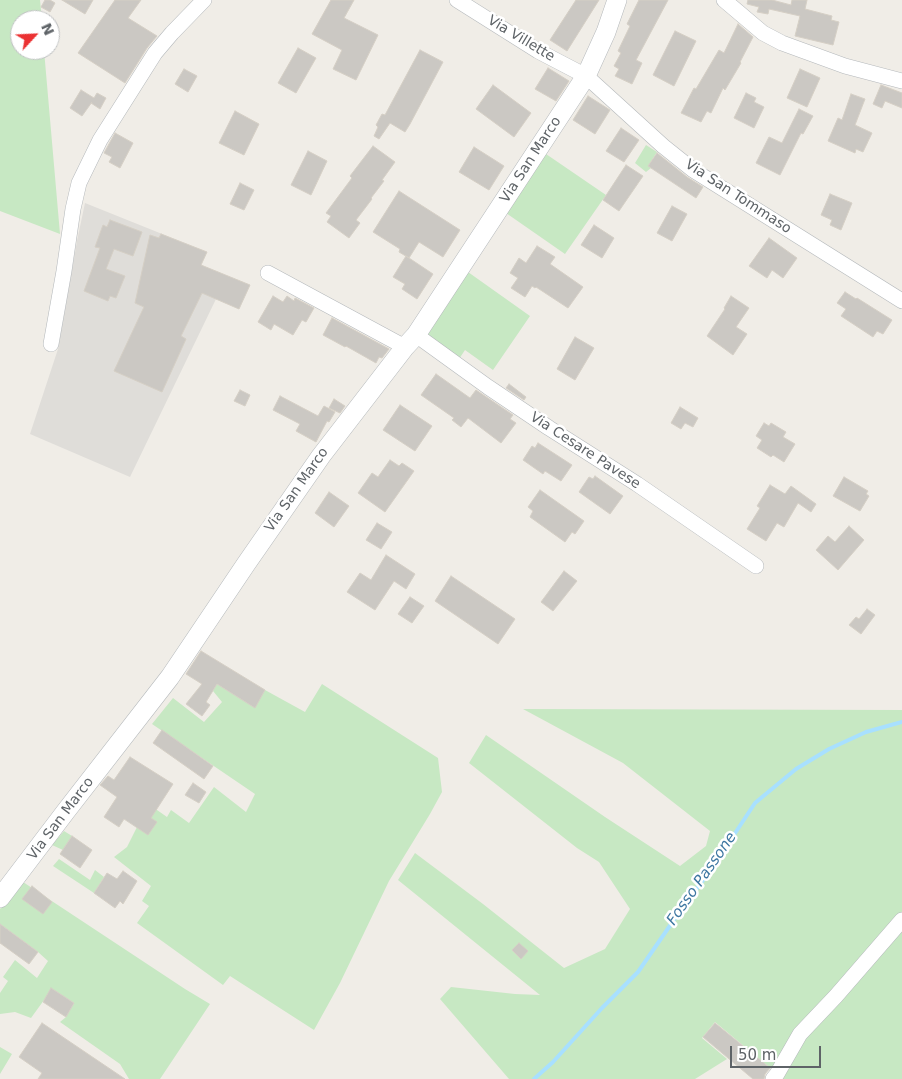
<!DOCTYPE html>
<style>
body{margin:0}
#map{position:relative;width:902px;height:1079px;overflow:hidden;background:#f0ede7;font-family:"DejaVu Sans",sans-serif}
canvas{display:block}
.north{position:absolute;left:10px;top:10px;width:50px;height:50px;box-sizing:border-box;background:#fff;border:1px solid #bfc1c2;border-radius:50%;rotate:65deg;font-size:14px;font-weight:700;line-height:20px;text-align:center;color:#5e6367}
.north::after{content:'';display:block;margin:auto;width:18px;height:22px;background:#eb3233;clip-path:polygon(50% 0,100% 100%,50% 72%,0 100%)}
.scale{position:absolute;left:730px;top:1046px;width:91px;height:22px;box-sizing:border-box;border:2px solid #5e6367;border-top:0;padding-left:6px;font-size:15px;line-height:18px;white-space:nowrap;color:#5e6367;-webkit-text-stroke:4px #fff;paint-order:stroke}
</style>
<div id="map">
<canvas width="902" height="1079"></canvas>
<div class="north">N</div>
<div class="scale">50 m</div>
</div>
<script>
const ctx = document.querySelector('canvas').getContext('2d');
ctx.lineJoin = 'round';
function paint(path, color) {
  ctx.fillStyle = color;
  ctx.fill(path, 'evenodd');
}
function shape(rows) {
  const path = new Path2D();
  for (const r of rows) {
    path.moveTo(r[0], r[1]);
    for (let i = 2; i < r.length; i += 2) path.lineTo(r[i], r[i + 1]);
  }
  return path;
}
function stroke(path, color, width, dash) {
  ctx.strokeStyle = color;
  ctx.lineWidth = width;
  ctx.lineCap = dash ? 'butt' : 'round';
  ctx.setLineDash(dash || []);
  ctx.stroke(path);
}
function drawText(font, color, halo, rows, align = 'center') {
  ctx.font = font + ' "DejaVu Sans",sans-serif';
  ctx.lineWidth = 5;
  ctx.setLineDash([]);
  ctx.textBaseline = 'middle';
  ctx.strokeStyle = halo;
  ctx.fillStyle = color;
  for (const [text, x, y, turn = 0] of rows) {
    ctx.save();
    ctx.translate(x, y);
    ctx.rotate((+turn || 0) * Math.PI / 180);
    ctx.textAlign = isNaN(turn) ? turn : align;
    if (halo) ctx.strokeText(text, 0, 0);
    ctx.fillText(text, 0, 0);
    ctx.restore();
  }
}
const industrial = shape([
 [85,203,207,252,201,265,250,285,239,309,216,299,130,477,30,434,58,349,77,241]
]);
const green = shape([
 [0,0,40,0,42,20,20,20,20,50,44,50,60,234,0,211],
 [646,145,657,152,648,166,651,168,646,172,635,163],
 [546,154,606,195,565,254,506,213],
 [468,272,530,316,493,370,465,350,457,362,422,336],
 [217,684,254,707,265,690,305,712,322,684,438,758,442,792,430,814,389,881,340,983,314,1030,230,976,223,985,137,923,149,906,142,901,151,886,114,857,127,847,137,827,131,805,137,796,167,817,171,810,189,823,214,787,246,812,255,794,152,724,173,698,204,722,222,702,213,691],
 [523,709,902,710,902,915,775,1072,715,1022,702,1038,727,1059,695,1079,509,1079,440,999,451,987,515,994,540,995,398,880,415,853,483,904,564,968,605,949,630,909,599,862,577,848,469,763,486,735,605,817,680,866,706,846,710,831,623,763],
 [64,831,72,836,63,850,52,845],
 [59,859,90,880,95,870,104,877,94,893,53,866],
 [23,882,185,989,210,1004,160,1079,129,1079,120,1064,60,1022,66,1017,74,1003,52,989,31,1018,15,1012,0,1014,0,993,8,981,3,977,15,960,37,978,48,961,38,952,0,924,0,909],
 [902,920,902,1079,776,1079,801,1036],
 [0,1047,12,1054,0,1074]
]);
const stream = shape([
 [534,1079,553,1062,602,1008,638,972,678,914,712,868,755,803,796,769,829,749,866,732,902,722]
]);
const building = shape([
 [45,0,50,0,55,3,50,12,41,7,45,0],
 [62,0,93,0,85,14,62,0],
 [115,0,141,0,128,18,157,36,147,48,125,83,78,53,115,0],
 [331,0,354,0,344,18,378,35,356,80,333,69,342,50,312,34,331,0],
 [576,0,599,0,567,51,550,40,576,0],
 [639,0,668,0,636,60,642,63,632,84,615,76,619,69,614,66,621,53,618,51,630,26,627,24,639,0],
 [748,0,772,0,791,5,792,0,807,0,805,9,832,16,831,20,839,22,833,45,795,36,800,16,769,9,768,14,757,12,759,7,747,4,748,0],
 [738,24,753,37,740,62,741,63,725,90,723,88,711,113,707,111,701,122,681,113,694,88,696,89,719,50,724,53,738,24],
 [675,31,696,41,674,86,653,75,675,31],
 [298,48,316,58,296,93,278,83,298,48],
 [420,50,443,62,410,124,405,132,390,123,379,139,374,136,378,127,376,125,382,114,385,115,420,50],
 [548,68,569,81,556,101,535,89,548,68],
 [184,69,197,76,188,92,175,84,184,69],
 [800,69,820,78,807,107,787,98,800,69],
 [493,85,531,113,514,137,476,109,493,85],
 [881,85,902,93,902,108,885,101,882,108,873,104,881,85],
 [81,90,94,98,97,93,106,98,100,109,91,103,92,102,82,116,70,108,81,90],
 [746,93,756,98,754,102,764,107,754,128,734,118,746,93],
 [851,94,865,99,855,125,872,133,863,152,856,149,855,153,828,141,838,118,842,120,851,94],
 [588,96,610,110,595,134,573,120,588,96],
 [799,109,813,116,803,134,801,133,780,175,756,163,769,137,782,143,799,109],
 [235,111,259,124,244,155,219,143,235,111],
 [621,128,639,140,624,162,606,151,621,128],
 [115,133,133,143,120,168,109,162,112,157,104,153,115,133],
 [373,146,395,162,382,180,384,181,371,198,372,199,356,220,360,223,349,238,327,222,331,216,326,213,352,178,350,176,373,146],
 [474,147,504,166,489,190,459,172,474,147],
 [308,151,327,161,311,195,291,185,308,151],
 [657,153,687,177,703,187,696,198,648,166,657,153],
 [626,165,643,176,619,211,603,200,626,165],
 [240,183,254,190,244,210,230,204,240,183],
 [399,191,460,230,443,257,419,242,409,258,399,252,400,249,373,232,399,191],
 [830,194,852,203,841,230,830,225,832,220,821,215,830,194],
 [672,206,687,214,672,241,657,233,672,206],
 [110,220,142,232,133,256,114,249,106,269,125,276,116,298,110,296,108,301,84,291,100,248,95,247,103,225,107,227,110,220],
 [594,225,614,238,602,258,581,245,594,225],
 [161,234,207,252,201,265,250,285,239,309,202,293,181,336,186,339,162,392,114,371,144,307,135,303,150,235,159,238,161,234],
 [769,238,797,258,783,278,772,270,767,278,749,266,769,238],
 [537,246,555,257,550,264,583,287,568,308,536,287,535,288,532,286,525,297,511,288,518,278,510,273,519,258,526,263,537,246],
 [406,256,433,274,417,299,402,289,405,284,393,277,406,256],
 [845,292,856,299,857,298,892,320,883,334,877,331,873,337,841,316,846,309,837,303,845,292],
 [273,296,283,302,287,296,294,301,295,298,314,308,306,322,302,320,293,335,274,324,271,330,258,322,273,296],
 [731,296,749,308,736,327,747,334,733,355,707,336,725,309,724,308,731,296],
 [332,318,389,349,382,358,379,357,376,363,346,346,345,347,323,335,332,318],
 [575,337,594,348,575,380,557,369,575,337],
 [436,374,470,398,476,390,513,415,510,419,516,423,501,443,468,418,461,427,452,420,454,418,421,395,436,374],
 [509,384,526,397,524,400,506,388,509,384],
 [240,390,250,395,245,406,234,401,240,390],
 [280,396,318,416,324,406,335,412,329,422,327,421,316,442,296,431,300,424,273,410,280,396],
 [334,399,345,406,340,413,329,408,334,399],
 [400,405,432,426,415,451,383,430,400,405],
 [680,407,698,418,693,427,685,423,681,429,671,423,680,407],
 [764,423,769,426,771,423,786,432,783,437,795,444,784,462,773,455,771,457,757,448,762,440,756,436,764,423],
 [538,443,572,465,561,481,545,471,543,474,523,460,532,446,535,448,538,443],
 [390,460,399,466,402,463,414,471,385,512,358,493,372,473,378,477,390,460],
 [595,476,623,496,610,514,579,492,589,477,593,479,595,476],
 [844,477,868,491,866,494,869,496,860,511,833,496,844,477],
 [770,485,785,494,791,486,816,504,811,512,798,503,784,527,777,523,766,541,747,529,760,508,757,506,770,485],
 [540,490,584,521,575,534,572,532,565,542,530,517,533,511,528,507,540,490],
 [329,492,349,506,334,527,315,513,329,492],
 [377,523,392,532,381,549,366,540,377,523],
 [849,526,864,540,838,570,816,550,828,536,835,542,849,526],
 [386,555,415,574,406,589,394,581,375,610,347,592,360,573,371,580,386,555],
 [564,571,577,581,553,611,541,602,564,571],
 [451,576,515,619,498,644,435,601,451,576],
 [410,597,424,606,412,623,398,614,410,597],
 [867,609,875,615,861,634,849,625,856,617,859,619,867,609],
 [201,651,265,690,255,708,217,684,206,702,210,705,202,716,186,704,202,684,186,674,201,651],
 [162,730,213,766,204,779,153,743,162,730],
 [130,757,173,784,151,818,157,822,148,835,124,819,119,827,104,817,117,797,100,785,108,776,114,780,130,757],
 [193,783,206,792,199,803,185,795,193,783],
 [72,836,92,850,80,868,60,854,72,836],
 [123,871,137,881,123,904,120,901,115,908,94,893,107,873,117,879,123,871],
 [32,886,52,902,43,914,22,899,32,886],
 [0,924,38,952,29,964,0,943,0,924],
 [519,943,528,951,521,959,512,950,519,943],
 [51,988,74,1003,66,1017,43,1002,51,988],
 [42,1023,125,1079,38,1079,42,1073,19,1057,42,1023],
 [715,1023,770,1068,765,1074,764,1079,753,1079,703,1037,715,1023]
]);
const minor = shape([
 [457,0,538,51,586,76,663,146,693,170,902,301],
 [724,0,763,33,782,43,845,66,902,81],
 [268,273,405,347],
 [416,335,488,387,549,428,637,484,756,566],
 [51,344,64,271,73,209,79,183,100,140,155,53,172,33,204,0],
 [773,1079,777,1074,800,1034,836,996,902,920]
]);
const tertiary = shape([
 [0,898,66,811,170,677,246,564,321,456,405,347,416,335,586,76,606,32,617,0]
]);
const streetNames = [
 ["Via Villette",521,39,31],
 ["Via San Marco",531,160,-57],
 ["Via San Tommaso",738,197,33],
 ["Via Cesare Pavese",585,451,33],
 ["Via San Marco",297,490,-55],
 ["Via San Marco",61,819,-53]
];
const waterNames = [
 ["Fosso Passone",702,879,-55]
];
paint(industrial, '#dfddd9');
paint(green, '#c7e8c3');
stroke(stream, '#a8e0ff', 4);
paint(building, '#cbc8c3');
stroke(building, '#d5cfc5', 1);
stroke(minor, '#b4b8bb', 16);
stroke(tertiary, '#b4b8bb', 20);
stroke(minor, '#fff', 15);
stroke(tertiary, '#fff', 19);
drawText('14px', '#5e6367', '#fff', streetNames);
drawText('italic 15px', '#3d76a1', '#fff', waterNames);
</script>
